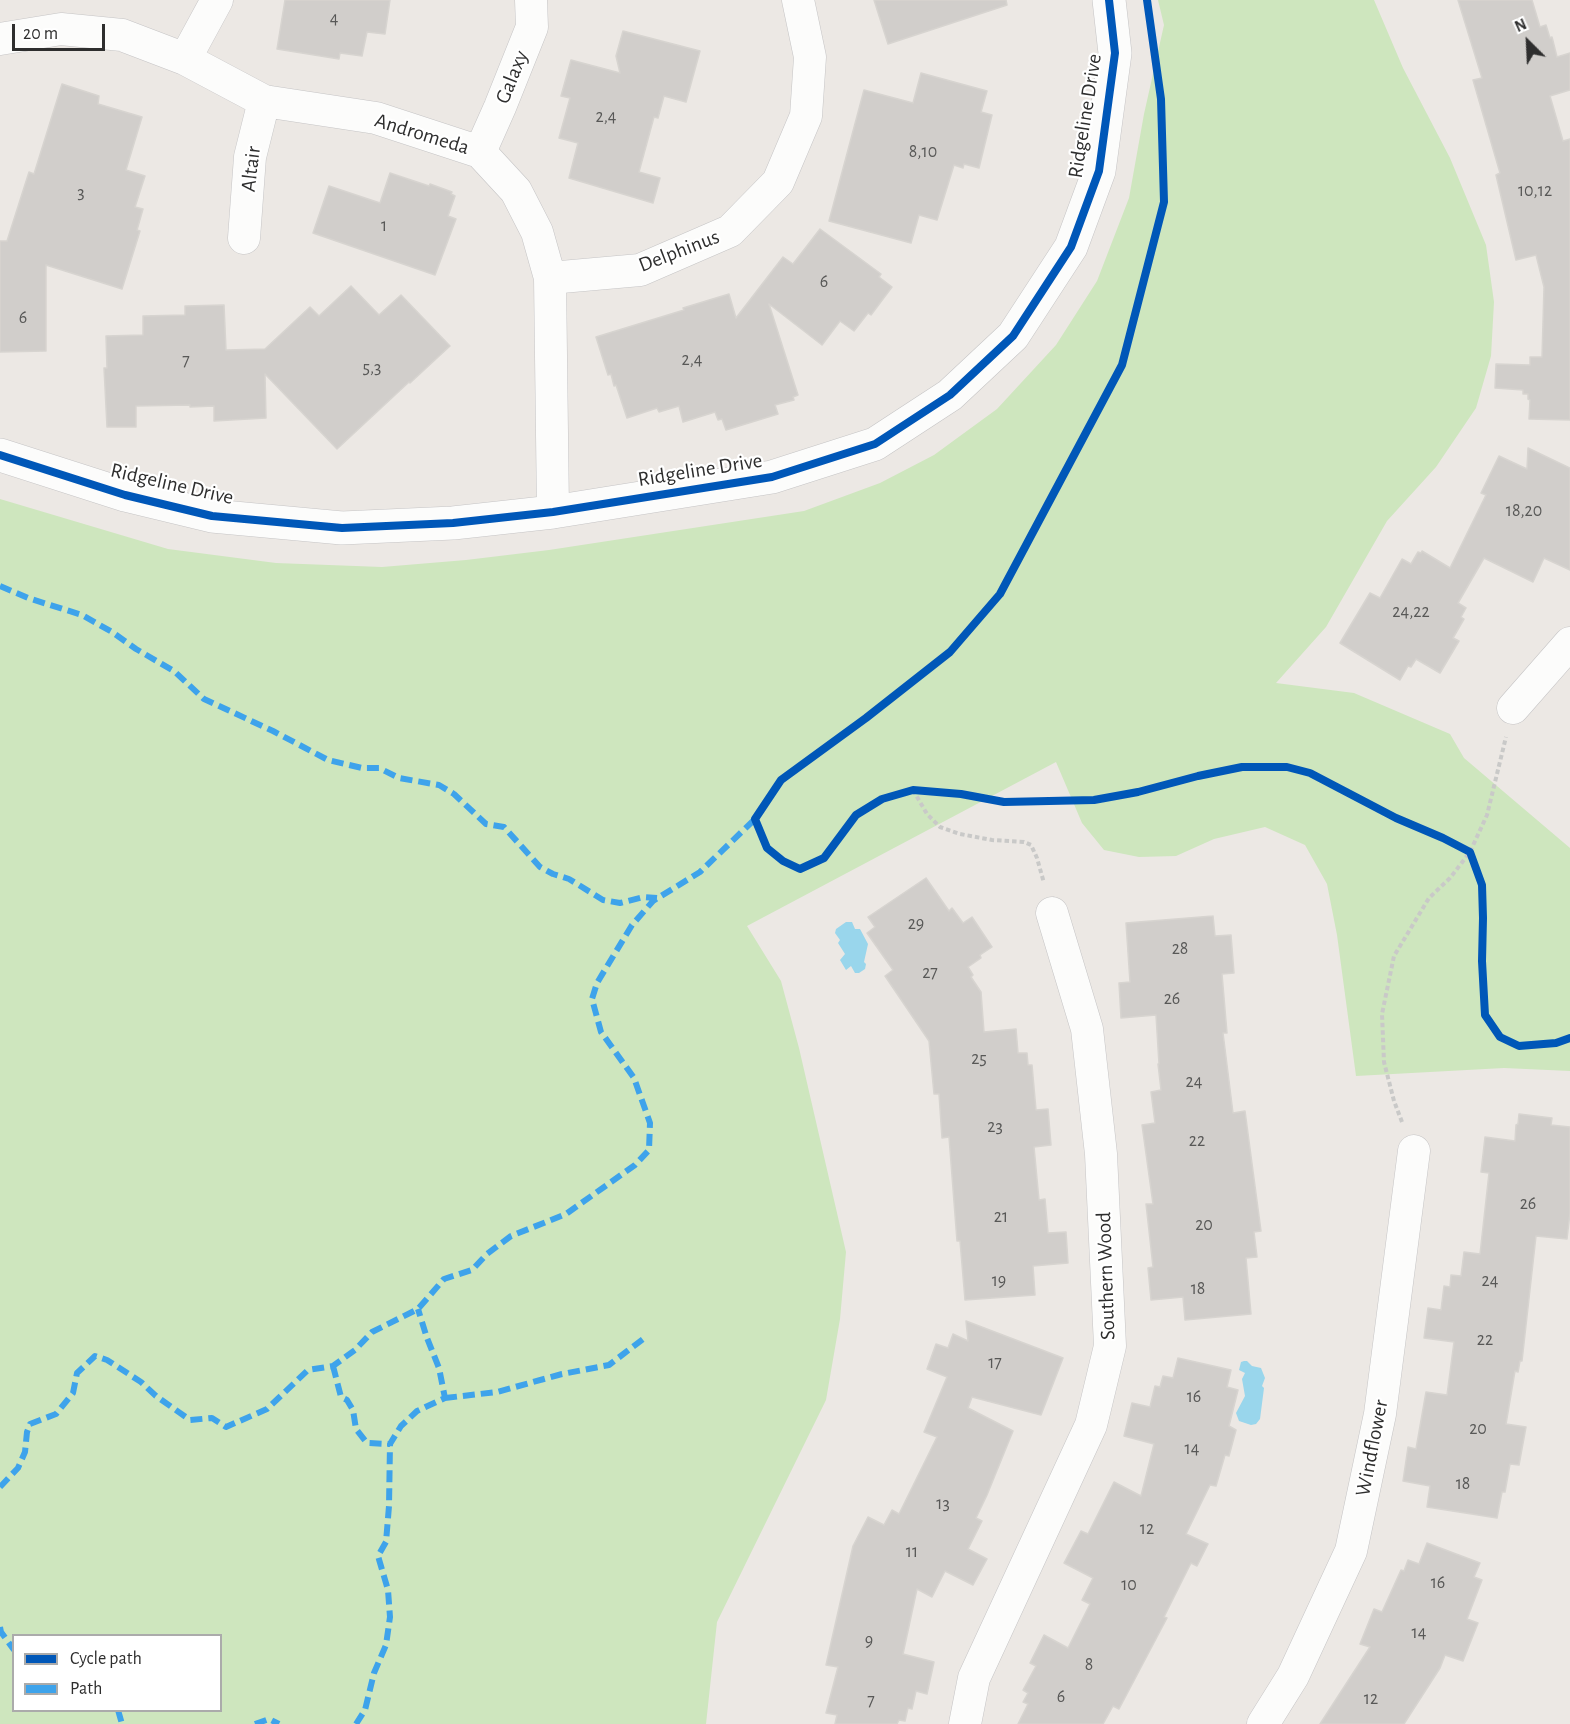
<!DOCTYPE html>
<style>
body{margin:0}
#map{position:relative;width:1570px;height:1724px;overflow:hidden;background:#ece8e4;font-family:"Alegreya Sans",sans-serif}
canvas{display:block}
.legend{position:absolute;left:12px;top:1634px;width:210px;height:78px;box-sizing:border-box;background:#fff;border:2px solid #ababab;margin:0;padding:8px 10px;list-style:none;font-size:18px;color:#2e2e2e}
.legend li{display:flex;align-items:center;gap:12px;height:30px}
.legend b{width:30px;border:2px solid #ababab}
.north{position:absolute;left:1498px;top:12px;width:60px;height:60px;-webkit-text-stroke:4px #fff;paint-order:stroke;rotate:336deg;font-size:16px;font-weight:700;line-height:24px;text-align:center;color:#2e2e2e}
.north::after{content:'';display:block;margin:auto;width:21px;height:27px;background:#2e2e2e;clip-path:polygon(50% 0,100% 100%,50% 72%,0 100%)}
.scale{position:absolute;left:12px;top:24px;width:93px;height:27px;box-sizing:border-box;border:3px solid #2e2e2e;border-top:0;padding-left:8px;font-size:18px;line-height:21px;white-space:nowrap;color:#2e2e2e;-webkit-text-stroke:4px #fff;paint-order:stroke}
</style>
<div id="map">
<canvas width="1570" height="1724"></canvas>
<ul class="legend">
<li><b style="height:8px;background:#0057b8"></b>Cycle path</li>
<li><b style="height:8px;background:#3ea3eb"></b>Path</li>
</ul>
<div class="north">N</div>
<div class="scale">20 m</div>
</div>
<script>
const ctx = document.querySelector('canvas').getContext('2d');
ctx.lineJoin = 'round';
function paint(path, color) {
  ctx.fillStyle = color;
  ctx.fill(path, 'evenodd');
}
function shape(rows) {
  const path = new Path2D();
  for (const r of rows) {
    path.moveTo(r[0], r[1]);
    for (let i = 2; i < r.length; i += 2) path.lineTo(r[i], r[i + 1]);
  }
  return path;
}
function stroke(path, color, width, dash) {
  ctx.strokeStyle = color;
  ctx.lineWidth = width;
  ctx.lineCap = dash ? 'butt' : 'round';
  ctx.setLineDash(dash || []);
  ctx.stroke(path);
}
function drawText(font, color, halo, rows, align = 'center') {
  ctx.font = font + ' "Alegreya Sans",sans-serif';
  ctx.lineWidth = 4.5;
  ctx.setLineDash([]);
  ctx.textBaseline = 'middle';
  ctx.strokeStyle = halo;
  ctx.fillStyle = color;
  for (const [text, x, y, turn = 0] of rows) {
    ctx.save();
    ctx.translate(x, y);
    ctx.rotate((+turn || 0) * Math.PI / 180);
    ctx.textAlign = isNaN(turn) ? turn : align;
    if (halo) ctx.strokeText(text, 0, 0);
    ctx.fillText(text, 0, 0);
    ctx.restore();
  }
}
const green = shape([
 [1158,0,1374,0,1403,68,1450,158,1486,245,1494,302,1491,356,1476,408,1436,467,1387,521,1326,627,1276,683,1354,693,1450,734,1464,758,1570,848,1570,1071,1504,1068,1356,1076,1337,935,1327,884,1305,845,1265,827,1214,839,1176,856,1139,857,1104,850,1082,823,1056,762,747,926,781,981,799,1048,846,1252,840,1319,826,1400,717,1622,706,1724,0,1724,0,499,168,549,276,563,382,567,466,560,549,550,804,511,880,483,934,455,997,409,1056,345,1097,281,1129,198,1144,114,1164,25],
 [14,1636,220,1636,220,1710,14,1710]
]);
const water = shape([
 [846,922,852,922,855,929,860,929,868,944,864,962,866,964,865,969,859,973,855,973,851,966,846,970,840,960,845,954,838,943,840,940,835,933,836,929],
 [1244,1361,1247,1361,1252,1366,1261,1368,1265,1378,1262,1386,1264,1388,1260,1419,1256,1424,1251,1425,1239,1421,1236,1413,1245,1396,1242,1379,1245,1373,1239,1370,1241,1362]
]);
const building = shape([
 [285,0,390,0,385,34,367,32,362,56,340,53,339,59,277,49,285,0],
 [874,0,1006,0,1007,5,888,44,874,0],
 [1458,0,1532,0,1540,27,1546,25,1550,38,1552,37,1557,57,1570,53,1570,90,1550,96,1563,141,1570,139,1570,420,1529,419,1530,400,1528,399,1528,394,1523,394,1523,390,1495,388,1496,364,1530,365,1530,357,1542,357,1544,287,1536,255,1516,260,1496,175,1500,173,1473,80,1482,78,1458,0],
 [623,31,700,51,686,102,664,96,658,118,654,117,639,172,660,178,653,203,569,178,578,143,559,138,570,98,561,96,571,60,620,73,616,56,623,31],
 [921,73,987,91,981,112,992,115,979,168,964,164,963,168,954,165,937,220,919,215,911,243,829,221,864,90,913,103,921,73],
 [62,84,99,96,98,104,142,117,126,170,145,176,135,207,143,209,137,230,140,231,122,289,46,265,46,351,0,352,0,241,7,241,29,172,34,174,62,84],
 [390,173,429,186,430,184,452,192,451,194,455,196,448,216,456,219,435,275,313,233,329,186,380,203,390,173],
 [820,229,881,274,879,277,892,287,871,315,868,313,854,331,840,321,822,345,769,304,798,395,793,397,794,400,775,405,778,414,726,430,722,419,718,420,715,412,683,422,679,406,659,412,657,408,627,418,616,385,614,386,611,374,608,375,596,337,684,310,683,308,729,294,736,318,783,257,793,264,820,229],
 [351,286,379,315,401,295,450,346,410,383,409,382,337,449,265,374,266,418,214,421,214,406,190,407,190,405,136,406,136,427,107,427,104,368,107,368,106,336,143,335,143,316,185,315,185,306,224,305,226,350,265,349,310,307,319,316,351,286],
 [1528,448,1570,468,1570,570,1544,558,1533,582,1484,558,1458,603,1466,608,1461,617,1464,619,1453,638,1459,641,1440,673,1416,659,1411,667,1408,666,1400,680,1340,643,1370,593,1380,598,1402,559,1411,564,1418,552,1421,553,1422,551,1450,568,1486,495,1481,493,1499,456,1527,469,1528,448],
 [926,878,949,911,952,908,963,923,972,917,992,947,980,955,981,958,968,967,973,975,971,977,981,992,984,1032,1016,1029,1018,1053,1027,1053,1028,1065,1032,1065,1036,1110,1048,1109,1051,1145,1034,1147,1039,1200,1045,1199,1048,1233,1066,1232,1068,1263,1033,1266,1035,1295,965,1300,960,1241,957,1241,949,1137,942,1138,939,1094,934,1094,929,1041,885,976,893,970,867,933,875,927,868,917,926,878],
 [1213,916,1215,936,1231,935,1234,973,1222,974,1227,1033,1223,1033,1233,1113,1245,1111,1261,1231,1254,1232,1257,1257,1246,1258,1251,1314,1185,1320,1183,1297,1151,1300,1148,1268,1153,1267,1146,1204,1153,1204,1142,1125,1155,1123,1151,1092,1161,1090,1158,1064,1159,1064,1156,1015,1121,1018,1119,983,1130,982,1126,923,1213,916],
 [1519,1114,1552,1118,1551,1125,1570,1127,1570,1213,1567,1239,1536,1236,1522,1361,1520,1361,1518,1372,1515,1371,1506,1424,1526,1427,1519,1465,1510,1464,1505,1492,1502,1492,1497,1518,1427,1507,1430,1486,1403,1481,1408,1447,1416,1449,1426,1392,1447,1395,1454,1342,1424,1338,1428,1308,1441,1310,1444,1286,1450,1287,1451,1275,1461,1276,1464,1252,1480,1254,1489,1173,1481,1172,1485,1137,1515,1141,1516,1125,1518,1124,1519,1114],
 [966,1321,1063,1358,1041,1415,972,1397,968,1408,1013,1431,987,1495,976,1518,982,1521,968,1549,987,1559,973,1585,945,1571,932,1597,917,1589,903,1654,934,1662,927,1694,916,1691,912,1709,908,1708,905,1721,899,1720,897,1724,835,1724,837,1715,826,1713,838,1667,826,1665,853,1546,868,1517,884,1525,892,1510,899,1514,937,1437,924,1432,947,1377,927,1369,936,1344,948,1348,953,1334,968,1341,966,1321],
 [1178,1358,1231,1370,1227,1387,1238,1390,1229,1426,1236,1430,1229,1456,1225,1455,1216,1486,1210,1485,1186,1534,1208,1544,1197,1566,1191,1563,1164,1617,1167,1618,1119,1709,1113,1706,1103,1724,1018,1724,1028,1704,1023,1702,1028,1693,1023,1690,1036,1666,1030,1663,1044,1635,1068,1648,1090,1604,1082,1600,1093,1578,1064,1563,1081,1531,1088,1534,1114,1482,1141,1496,1154,1444,1124,1436,1132,1403,1150,1407,1155,1386,1160,1387,1163,1376,1173,1378,1178,1358],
 [1427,1543,1480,1563,1474,1577,1482,1580,1467,1619,1478,1623,1463,1661,1445,1655,1440,1668,1404,1724,1320,1724,1370,1647,1360,1644,1374,1609,1382,1612,1401,1570,1404,1571,1408,1560,1419,1564,1427,1543]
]);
const path = shape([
 [913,790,927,814,940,827,960,834,992,840,1024,842,1031,845,1037,858,1044,883],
 [1402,1122,1394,1101,1384,1062,1382,1014,1394,956,1429,898,1450,878,1470,852,1487,815,1506,737]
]);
const minor = shape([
 [0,39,61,29,122,35,185,59,264,101,376,118,480,152,516,191,537,232,550,278,553,512],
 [185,59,217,0],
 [480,152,500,107,532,27,531,0],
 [244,238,250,157,264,101],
 [550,278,640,270,730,231,778,182,806,116,810,57,798,0],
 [1513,708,1570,643],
 [965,1724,974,1678,1091,1425,1110,1346,1101,1154,1087,1029,1052,913],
 [1263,1724,1293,1676,1351,1551,1380,1414,1414,1151]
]);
const tertiary = shape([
 [0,455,125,495,212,516,342,528,453,523,553,512,772,477,875,444,950,395,1013,336,1071,247,1099,171,1115,53,1109,0]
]);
const quiet = shape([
 [0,586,28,598,82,615,112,632,136,649,174,671,204,699,273,731,328,760,362,768,379,768,399,778,439,785,454,794,486,824,504,827,540,867,553,874,569,879,603,900,620,903,644,897,657,898],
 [333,1366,341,1397,347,1400,353,1410,356,1429,367,1443,390,1444],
 [445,1398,497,1392,562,1374,609,1365,647,1336],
 [0,1487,18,1468,25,1452,27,1432,30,1424,56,1414,73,1393,77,1373,95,1356,107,1360,141,1382,156,1396,190,1420,212,1418,226,1427,267,1409,308,1370,333,1366,355,1350,372,1332,418,1309,444,1279,472,1270,487,1254,511,1236,566,1214,635,1165,649,1150,650,1123,634,1078,601,1032,592,999,597,983,632,925,653,901,700,872,755,819],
 [0,1627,1,1632,14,1650],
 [118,1710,122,1724],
 [255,1724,269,1719,279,1724],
 [356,1724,365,1710,374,1673,386,1645,390,1617,388,1590,378,1556,386,1542,389,1506,390,1444,401,1426,417,1411,445,1398,439,1368,427,1338,418,1309]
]);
const cycleway = shape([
 [1147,0,1161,99,1164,202,1122,365,1000,594,950,652,866,718,781,780,755,819,767,848,783,861,800,869,824,858,856,815,882,799,913,790,961,794,1004,802,1094,800,1138,792,1198,776,1242,767,1287,767,1310,773,1396,818,1443,838,1470,852,1482,885,1483,918,1482,961,1485,1015,1500,1037,1519,1046,1556,1043,1570,1038],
 [0,455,125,495,212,516,342,528,453,523,553,512,772,477,875,444,950,395,1013,336,1071,247,1099,171,1115,53,1109,0]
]);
const numberNames = [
 ["4",334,19],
 ["2,4",606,117],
 ["8,10",923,152],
 ["10,12",1535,191],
 ["3",81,193],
 ["1",384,226],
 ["6",824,282],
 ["6",23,318],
 ["2,4",692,360],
 ["7",186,361],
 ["5,3",372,368],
 ["18,20",1524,511],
 ["24,22",1411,612],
 ["29",916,924],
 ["28",1180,949],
 ["27",930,973],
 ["26",1172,999],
 ["25",979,1059],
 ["24",1194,1082],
 ["23",995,1127],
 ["22",1197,1141],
 ["26",1528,1204],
 ["21",1001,1217],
 ["20",1204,1225],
 ["19",999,1281],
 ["24",1490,1281],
 ["18",1198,1289],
 ["22",1485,1340],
 ["17",995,1363],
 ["16",1194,1397],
 ["20",1478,1429],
 ["14",1192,1449],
 ["18",1463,1484],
 ["13",943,1504],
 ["12",1147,1529],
 ["11",912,1552],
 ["16",1438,1583],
 ["10",1129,1585],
 ["14",1419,1633],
 ["9",869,1641],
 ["8",1089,1665],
 ["6",1061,1697],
 ["12",1371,1699],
 ["7",871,1701]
];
const streetNames = [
 ["Galaxy",512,77,-68],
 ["Ridgeline Drive",1085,116,-81],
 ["Andromeda",422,134,17],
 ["Altair",251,169,-83],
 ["Delphinus",679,251,-21],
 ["Ridgeline Drive",700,470,-9],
 ["Ridgeline Drive",172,484,13],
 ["Southern Wood",1106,1276,-92],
 ["Windflower",1372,1448,-79]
];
paint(green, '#cee6be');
paint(water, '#99d6ec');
paint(building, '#d1cecb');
stroke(building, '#d7d4d0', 1.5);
stroke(minor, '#c5c4c5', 33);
stroke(tertiary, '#c5c4c5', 34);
stroke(path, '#c9c9c8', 4, [4.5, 3]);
stroke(minor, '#fcfcfb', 32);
stroke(tertiary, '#fcfcfb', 33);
stroke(quiet, '#3ea3eb', 6, [12, 6]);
stroke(cycleway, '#0057b8', 8);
drawText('18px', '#585857', null, numberNames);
drawText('21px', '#2e2e2e', '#fff', streetNames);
</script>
